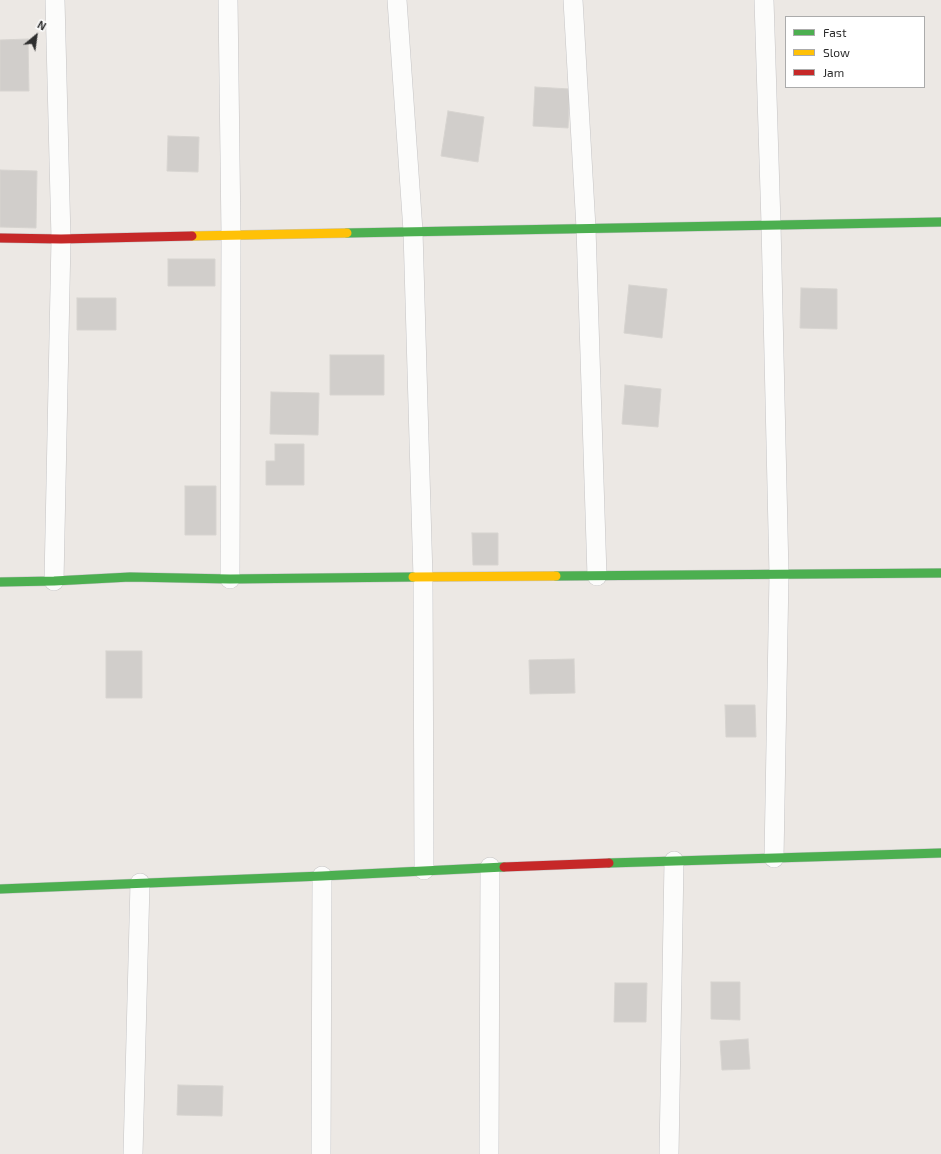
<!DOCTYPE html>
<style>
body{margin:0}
#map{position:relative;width:941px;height:1154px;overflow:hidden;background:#ece8e4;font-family:"Exo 2",sans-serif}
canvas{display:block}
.legend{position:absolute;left:785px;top:16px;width:140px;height:72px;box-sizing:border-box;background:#fff;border:1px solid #ababab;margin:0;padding:5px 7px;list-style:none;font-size:12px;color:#2e2e2e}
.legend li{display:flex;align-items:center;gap:8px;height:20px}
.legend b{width:20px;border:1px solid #ababab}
.north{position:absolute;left:16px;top:16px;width:40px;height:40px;-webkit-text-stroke:3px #fff;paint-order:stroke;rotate:29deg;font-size:11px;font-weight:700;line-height:16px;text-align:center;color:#2e2e2e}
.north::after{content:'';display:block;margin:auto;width:14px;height:18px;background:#2e2e2e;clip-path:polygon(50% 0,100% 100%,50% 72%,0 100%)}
</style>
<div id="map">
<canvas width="941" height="1154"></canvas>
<ul class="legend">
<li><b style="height:5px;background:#4caf50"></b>Fast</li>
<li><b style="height:5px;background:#ffc107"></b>Slow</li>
<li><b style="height:5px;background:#c62828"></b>Jam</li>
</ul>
<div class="north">N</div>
</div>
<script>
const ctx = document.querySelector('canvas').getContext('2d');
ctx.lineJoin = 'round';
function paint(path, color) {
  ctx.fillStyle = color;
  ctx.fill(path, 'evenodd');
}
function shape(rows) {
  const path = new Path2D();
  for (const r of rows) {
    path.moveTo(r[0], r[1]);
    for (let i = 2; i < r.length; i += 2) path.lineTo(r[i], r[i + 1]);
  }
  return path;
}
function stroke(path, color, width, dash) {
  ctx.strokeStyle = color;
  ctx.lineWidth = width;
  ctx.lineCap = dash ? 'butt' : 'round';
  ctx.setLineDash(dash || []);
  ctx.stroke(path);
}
const building = shape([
 [28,39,29,91,0,91,0,40,28,39],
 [535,87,570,89,568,128,533,126,535,87],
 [448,111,484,117,478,162,441,156,448,111],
 [168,136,199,137,198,172,167,171,168,136],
 [0,170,37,171,36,228,0,227,0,170],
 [168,259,215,259,215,286,168,286,168,259],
 [629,285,667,289,662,338,624,333,629,285],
 [801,288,837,289,837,329,800,328,801,288],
 [77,298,116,298,116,330,77,330,77,298],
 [330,355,384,355,384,395,330,395,330,355],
 [625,385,661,389,658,427,622,424,625,385],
 [271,392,319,393,318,435,270,434,271,392],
 [275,444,304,444,304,485,266,485,266,461,275,461,275,444],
 [185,486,216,486,216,535,185,535,185,486],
 [472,533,498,533,498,565,473,565,472,533],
 [106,651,142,651,142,698,106,698,106,651],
 [574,659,575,693,530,694,529,660,574,659],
 [725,705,755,705,756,737,726,737,725,705],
 [711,982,740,982,740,1020,711,1019,711,982],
 [615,983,647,983,646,1022,614,1022,615,983],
 [748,1039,750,1069,722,1070,720,1041,748,1039],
 [178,1085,223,1086,222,1116,177,1115,178,1085]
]);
const street = shape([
 [228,0,231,235,230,579],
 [397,0,413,231,423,578,424,870],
 [573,0,586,228,597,576],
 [764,0,771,224,779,574,774,858],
 [54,581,61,239,55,0],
 [133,1154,140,883],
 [321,1154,322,876],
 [489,1154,490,867],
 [669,1154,674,861]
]);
const fast = shape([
 [347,233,941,222],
 [556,576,941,573],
 [0,582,54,581,130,577,230,579,413,577],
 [609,863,941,853],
 [0,889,322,876,504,867]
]);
const slow = shape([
 [192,236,347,233],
 [413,577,556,576]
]);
const jam = shape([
 [0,238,61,239,192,236],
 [504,867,609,863]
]);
paint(building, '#d1cecb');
stroke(building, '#d7d4d0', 1);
stroke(street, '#c5c4c5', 20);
stroke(fast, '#c5c4c5', 10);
stroke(slow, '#c5c4c5', 10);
stroke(jam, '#c5c4c5', 10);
stroke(street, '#fcfcfb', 19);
stroke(fast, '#4caf50', 9);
stroke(slow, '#ffc107', 9);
stroke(jam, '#c62828', 9);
</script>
